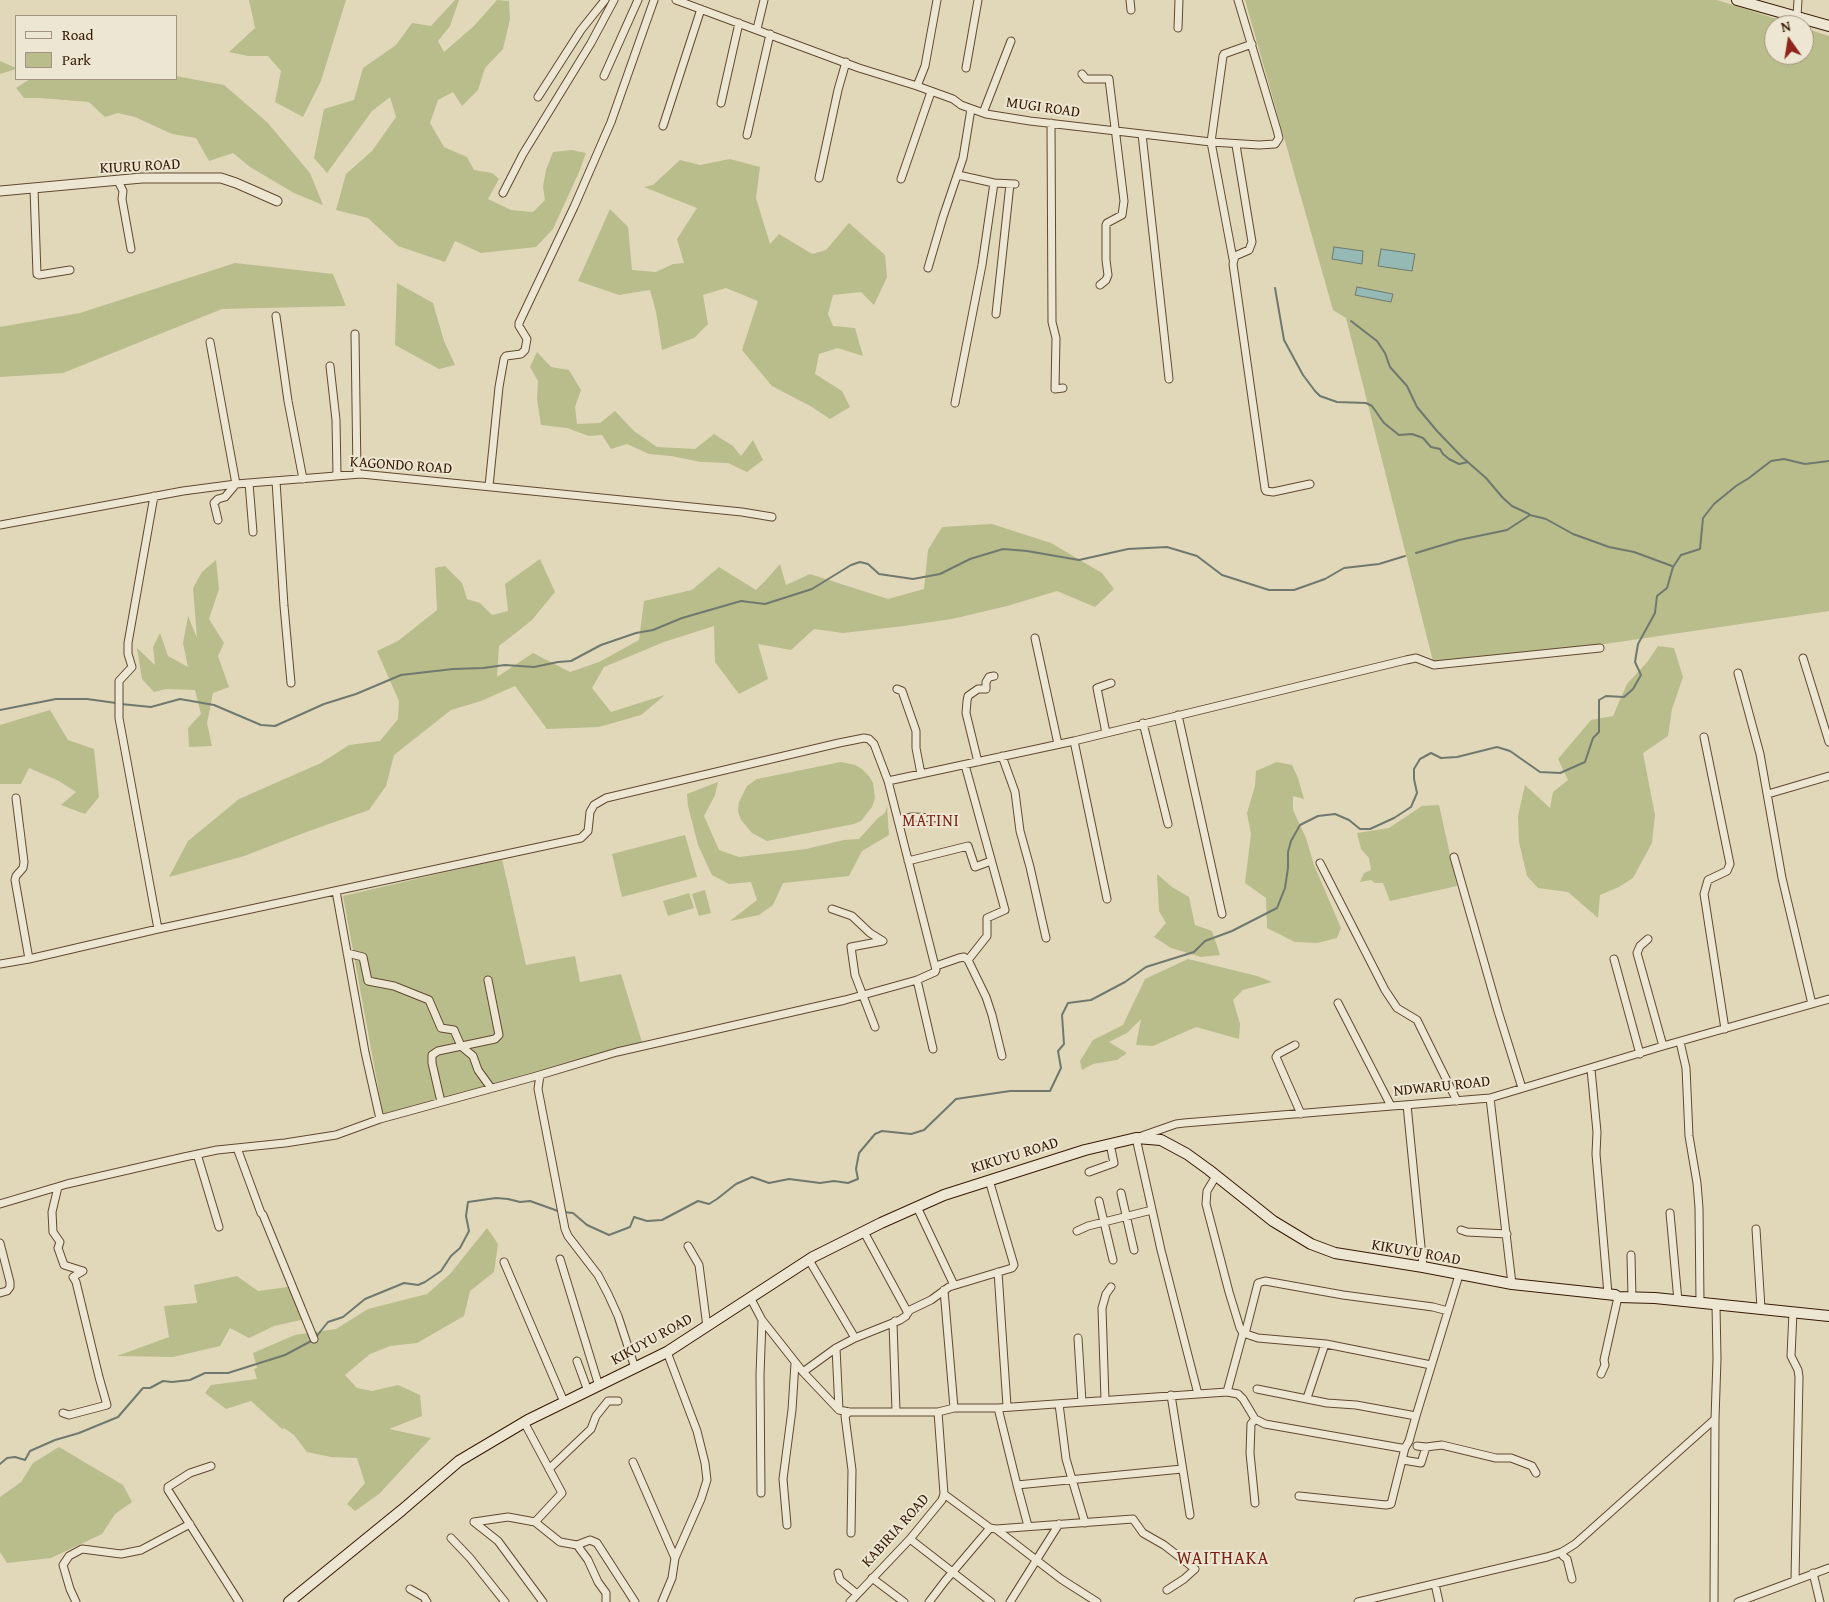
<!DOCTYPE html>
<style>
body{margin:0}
#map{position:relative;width:1829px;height:1602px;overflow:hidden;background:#e1d8ba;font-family:"Gentium Book Plus",serif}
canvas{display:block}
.legend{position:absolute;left:15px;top:15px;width:162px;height:65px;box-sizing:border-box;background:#ece6d2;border:1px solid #a3947f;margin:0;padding:6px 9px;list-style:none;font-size:15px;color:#361903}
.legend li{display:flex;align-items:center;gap:10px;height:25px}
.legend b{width:25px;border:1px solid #a3947f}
.north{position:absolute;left:1764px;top:15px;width:50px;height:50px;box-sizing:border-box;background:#ece6d2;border:1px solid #a3947f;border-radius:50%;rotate:347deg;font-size:14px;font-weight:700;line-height:20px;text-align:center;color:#361903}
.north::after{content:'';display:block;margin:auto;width:18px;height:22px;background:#8f2418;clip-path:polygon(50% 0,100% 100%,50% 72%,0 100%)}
</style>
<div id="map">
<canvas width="1829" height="1602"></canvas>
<ul class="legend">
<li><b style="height:6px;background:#ece6d2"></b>Road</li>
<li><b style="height:14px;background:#b9bc8b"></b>Park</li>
</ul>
<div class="north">N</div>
</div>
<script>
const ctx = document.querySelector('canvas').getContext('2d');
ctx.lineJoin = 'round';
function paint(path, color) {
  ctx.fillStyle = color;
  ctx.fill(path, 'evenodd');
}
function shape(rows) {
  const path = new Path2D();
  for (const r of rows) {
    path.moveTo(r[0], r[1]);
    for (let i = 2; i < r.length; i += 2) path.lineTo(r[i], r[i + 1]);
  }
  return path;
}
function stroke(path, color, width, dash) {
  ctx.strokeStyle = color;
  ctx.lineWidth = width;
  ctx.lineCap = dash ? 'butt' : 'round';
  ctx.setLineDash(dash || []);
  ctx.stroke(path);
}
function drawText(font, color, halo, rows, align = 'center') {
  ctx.font = font + ' "Gentium Book Plus",serif';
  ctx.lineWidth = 4;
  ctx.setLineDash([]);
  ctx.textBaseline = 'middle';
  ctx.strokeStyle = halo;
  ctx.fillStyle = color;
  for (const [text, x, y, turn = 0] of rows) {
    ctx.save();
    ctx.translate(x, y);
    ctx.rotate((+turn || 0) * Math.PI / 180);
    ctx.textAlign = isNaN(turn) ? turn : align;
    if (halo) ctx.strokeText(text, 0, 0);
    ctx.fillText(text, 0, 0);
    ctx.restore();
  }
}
const green = shape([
 [249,0,346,0,321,81,303,117,275,102,281,71,268,56,248,56,229,52,255,28],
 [455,0,459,0,450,26,438,41,444,52,474,26,497,0,509,1,510,19,503,49,485,68,478,90,462,106,453,92,438,100,430,123,444,147,467,157,474,170,492,173,499,179,488,199,511,210,533,212,545,200,543,187,546,170,553,152,572,150,586,153,579,172,553,229,536,247,481,253,455,241,445,262,398,246,368,218,336,210,346,174,372,151,396,117,390,97,372,111,327,173,314,158,324,109,354,100,363,68,396,45,412,23,431,26],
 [1245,0,1717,0,1796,25,1774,25,1774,55,1804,55,1804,28,1829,36,1829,611,1435,669,1346,318,1333,310],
 [0,61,16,68,16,69,0,74],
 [176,76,224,85,267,122,310,173,323,205,294,193,250,167,233,153,209,161,196,138,172,134,135,117,118,113,105,117,89,102,40,98,24,98,16,88,30,79,176,79],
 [730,159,760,167,756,198,770,244,779,234,812,254,826,250,849,223,885,255,887,277,874,305,861,292,833,295,828,314,833,326,855,328,863,356,838,348,819,354,815,374,842,391,850,407,830,419,812,407,772,386,742,350,758,301,726,288,703,295,708,324,694,338,662,350,656,312,650,290,619,295,578,281,610,209,628,227,632,270,656,272,673,264,684,263,677,239,697,208,644,187,653,185,680,160,700,165],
 [235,263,333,274,346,306,222,309,63,373,0,377,0,327,80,313],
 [397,283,433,303,444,341,455,365,439,369,395,345],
 [537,352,551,367,569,370,581,390,575,407,577,424,600,423,615,411,634,431,657,447,695,449,714,434,733,446,741,456,753,440,763,460,747,472,728,463,701,462,671,456,649,454,627,444,611,449,602,435,589,436,567,428,541,425,537,399,538,381,530,367],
 [992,524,1051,543,1102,573,1114,589,1095,607,1057,591,1007,606,952,619,904,626,843,633,814,629,791,650,758,644,768,679,739,694,715,662,714,626,664,642,604,667,592,688,611,712,665,695,641,715,599,727,547,729,515,686,481,701,451,710,394,755,386,786,369,810,309,831,244,856,169,877,188,841,239,799,321,763,349,745,380,741,398,719,399,701,377,651,398,641,437,610,435,568,445,566,462,583,467,599,480,603,492,615,508,611,505,584,540,559,555,592,532,620,499,646,497,677,533,653,570,672,599,662,639,640,644,601,692,590,719,567,756,590,766,580,780,564,786,585,810,574,888,599,924,589,928,550,942,527],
 [216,560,219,589,209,619,224,643,218,656,229,687,213,693,207,723,212,746,189,747,188,728,201,714,195,690,166,689,154,692,142,679,137,648,155,665,153,647,160,633,168,656,188,667,183,643,188,616,197,638,193,588,202,572],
 [1658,646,1674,648,1683,677,1672,709,1668,736,1643,753,1655,815,1652,843,1633,878,1619,887,1600,895,1598,918,1568,892,1538,888,1527,876,1519,842,1518,816,1525,785,1550,808,1553,792,1568,780,1558,759,1591,720,1613,716,1627,684,1648,661],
 [50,710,68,740,94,749,99,797,85,814,61,805,76,792,59,781,29,768,21,784,0,784,0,725],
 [841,762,855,765,862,769,869,776,873,783,875,798,872,807,861,821,854,824,767,841,752,833,741,820,738,811,739,802,747,786,757,779],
 [1277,762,1292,765,1298,778,1304,799,1293,796,1293,810,1306,838,1314,865,1341,928,1337,938,1317,943,1295,942,1267,928,1266,898,1245,883,1251,834,1247,813,1255,786,1256,771],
 [718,782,715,795,704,816,719,850,739,857,806,849,844,840,859,839,878,818,885,813,887,806,889,835,862,851,849,876,783,883,773,905,759,915,730,921,757,900,751,882,729,884,712,875,698,845,688,806,687,794],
 [1439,805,1457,886,1390,901,1383,883,1375,883,1371,880,1360,882,1364,873,1371,870,1369,858,1361,849,1357,833,1389,828,1422,806],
 [685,835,697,877,622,897,612,854],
 [502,859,526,965,575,956,580,982,621,974,642,1042,383,1114,343,896],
 [1157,874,1172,887,1189,897,1195,925,1212,931,1220,955,1201,957,1171,948,1154,937,1166,923,1159,911],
 [705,890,711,913,699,916,692,894],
 [689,893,694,908,668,916,663,901],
 [1188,959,1257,976,1272,982,1243,990,1233,1000,1240,1024,1239,1039,1196,1027,1153,1046,1136,1045,1141,1019,1127,1033,1109,1042,1127,1053,1117,1060,1093,1064,1082,1070,1080,1061,1093,1040,1123,1025,1145,979],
 [487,1228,498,1244,494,1272,470,1291,464,1316,417,1343,390,1346,370,1354,345,1375,357,1388,372,1391,398,1385,420,1395,422,1416,389,1429,431,1438,379,1494,355,1511,347,1504,365,1483,357,1458,331,1457,307,1452,294,1435,284,1428,282,1429,251,1401,226,1409,205,1393,211,1385,257,1379,254,1369,257,1368,253,1353,295,1335,336,1329,368,1309,427,1294,450,1274],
 [237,1276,258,1291,295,1286,305,1319,274,1326,249,1338,230,1328,220,1346,173,1357,117,1356,169,1337,164,1306,197,1303,194,1285],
 [59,1447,123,1485,132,1502,115,1514,102,1534,51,1558,7,1563,0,1552,0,1497,21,1482,33,1463]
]);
const water = shape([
 [1334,247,1363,251,1362,264,1332,259,1334,247],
 [1381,249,1415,254,1412,271,1378,266,1381,249],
 [1357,287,1393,294,1391,302,1355,295,1357,287]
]);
const stream = shape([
 [1275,288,1284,340,1303,375,1315,391,1320,396,1337,402,1366,403,1372,406,1384,423,1399,435,1412,434,1423,438,1431,447,1440,449,1443,454,1449,459,1459,464,1468,462],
 [1351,321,1377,341,1385,353,1390,367,1407,386,1417,407,1437,431,1462,457,1486,478,1503,498,1512,506,1529,514],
 [1416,553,1459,540,1507,530,1530,515,1546,519,1573,534,1609,547,1634,552,1672,566],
 [121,704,151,707,180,699,214,705,261,725,275,726,324,704,356,694,401,675,453,669,483,668,505,665,534,667,558,662,571,661,601,645,636,633,653,630,682,618,741,601,765,604,812,589,851,565,860,562,868,564,879,574,913,579,940,574,970,559,1003,549,1027,551,1079,560,1128,549,1167,547,1197,556,1222,575,1269,590,1294,590,1325,579,1344,568,1379,564,1405,556],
 [0,710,56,699,87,699,116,703],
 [563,1212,573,1213,587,1225,609,1235,630,1227,634,1217,647,1221,662,1220,698,1201,709,1204,717,1199,736,1184,752,1177,769,1183,789,1179,820,1183,834,1181,848,1183,858,1179,856,1169,859,1153,875,1134,882,1131,911,1134,924,1130,956,1099,1010,1091,1050,1091,1061,1068,1058,1051,1064,1044,1062,1015,1068,1003,1091,1000,1125,982,1146,967,1194,952,1205,941,1232,931,1277,908,1285,888,1288,868,1288,852,1291,841,1300,825,1318,816,1335,814,1349,820,1360,829,1370,829,1394,818,1411,807,1417,793,1414,779,1414,769,1420,759,1431,753,1441,758,1457,757,1497,747,1510,751,1540,772,1560,773,1585,762,1593,738,1599,732,1599,700,1606,696,1624,697,1633,689,1641,675,1635,662,1638,644,1655,613,1657,596,1667,588,1673,567,1681,555,1700,549,1703,518,1714,504,1736,486,1749,478,1771,461,1784,459,1805,464,1829,461],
 [316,1337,328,1322,343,1317,365,1299,404,1283,418,1285,425,1282,441,1271,451,1256,460,1248,469,1231,466,1216,468,1202,496,1198,508,1199,520,1202,530,1201,558,1211],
 [0,1464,7,1458,15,1457,25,1460,30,1451,55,1440,79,1433,118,1417,143,1388,150,1388,163,1381,172,1382,190,1380,205,1373,228,1373,285,1355,313,1340]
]);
const minor = shape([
 [676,0,859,68,917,86,953,99,961,105,986,114,1030,121,1211,142,1259,145,1275,144,1279,138,1277,130,1238,0],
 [1130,0,1131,10],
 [1797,16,1798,0],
 [1178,28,1179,0],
 [757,29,764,0],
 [966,68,978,0],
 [1082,74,1086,79,1109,79,1124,201,1122,215,1107,223,1106,225,1106,260,1108,275,1106,280,1100,285],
 [604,76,638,0],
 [917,86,925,66,937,0],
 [538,97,581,30,605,0],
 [721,103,739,23],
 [983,113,1011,41],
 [1051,123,1052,322,1056,338,1055,389,1063,388],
 [663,126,701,9],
 [1142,134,1169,379],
 [747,135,770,34],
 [1236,145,1252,242,1249,250,1235,256,1233,264,1265,489,1266,491,1273,492,1310,484],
 [958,175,994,183,1015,184],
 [819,178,838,90,846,62],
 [901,179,931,92],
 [118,181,123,191,122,199,131,249],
 [34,189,37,274,39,275,70,270],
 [503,193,523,154,591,43,614,0],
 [1233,259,1211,142,1223,56,1224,54,1252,44],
 [928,268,943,217,963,158,971,109],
 [996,314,1010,184],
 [276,316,288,401,303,479],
 [355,334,357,474],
 [210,342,236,484,225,497,218,499,214,503,218,520],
 [330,366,336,420,337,475],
 [955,403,982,265,994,183],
 [276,481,284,606,291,683],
 [249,483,253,532],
 [489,486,499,387,504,359,506,356,521,354,525,350,527,339,519,326,519,323,574,207,611,122,654,0],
 [154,496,128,643,128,654,132,667,119,681,119,718,158,929],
 [0,525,183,491,236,484,361,474,742,512,772,517],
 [1035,638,1058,744],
 [1803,658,1829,742],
 [1738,673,1760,754,1782,878,1812,1004],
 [897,689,902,691,916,731,916,748,921,774],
 [1178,715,1222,914],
 [1143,723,1168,824],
 [1106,733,1097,688,1111,683],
 [1704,737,1730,864,1727,871,1708,880,1704,894,1725,1029],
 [1074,741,1107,899],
 [1002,756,1015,792,1020,831,1030,867,1046,938],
 [978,762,966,713,967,701,968,696,978,689,986,689,986,682,989,677,994,676],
 [965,765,1005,910,987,918,987,936,968,960],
 [1768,794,1829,776],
 [16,798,24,862,23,868,16,876,15,880,29,959],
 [898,820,912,817,939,818],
 [1454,857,1498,1011,1522,1088],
 [908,861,968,846,975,867,991,861],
 [1320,863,1385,990,1397,1008,1417,1020,1457,1101],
 [336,891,365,1052,380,1119,533,1077,617,1052,845,1000,917,980,935,972,936,970,888,781,1074,741,1406,660,1416,658,1434,665,1600,648],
 [832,909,852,916,870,933,883,941,851,947,855,975,875,1027],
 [1648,939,1640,946,1637,953,1663,1046],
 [347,953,363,957,368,981,394,986,429,1000,441,1028,454,1030,461,1046,473,1056,478,1070,491,1088],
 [1614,959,1640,1054],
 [0,964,29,959,158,929,581,838,588,831,590,812,594,805,606,798,839,743,864,738,869,739,874,744,888,781],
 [936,966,959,958,964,957,968,960,986,997,992,1015,1002,1056],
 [917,980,933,1049],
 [1338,1003,1391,1106],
 [1680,1042,1686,1068,1689,1136,1697,1183,1699,1208,1700,1302],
 [1295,1045,1278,1054,1276,1057,1301,1114],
 [1591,1069,1597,1132,1596,1154,1608,1294],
 [540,1075,538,1089,565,1229,568,1236,598,1275,608,1294,618,1316,635,1368],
 [1490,1098,1512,1284],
 [441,1102,432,1063,432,1055,438,1051,495,1039,499,1035,488,980],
 [1407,1105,1423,1267],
 [237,1148,261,1213,263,1215,314,1339],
 [197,1154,219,1227],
 [1089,1172,1114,1163,1110,1144],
 [1216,1176,1207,1191,1206,1204,1229,1292,1240,1328,1243,1333,1227,1392],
 [58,1187,52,1212,53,1232,60,1242,58,1248,64,1265,83,1271,73,1277,76,1282,99,1377,107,1405,69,1415,63,1413],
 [1121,1193,1134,1250],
 [1099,1201,1113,1260],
 [0,1204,67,1184,184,1157,217,1150,285,1143,336,1135,380,1119],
 [917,1207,954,1285],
 [1670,1213,1678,1301],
 [1756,1229,1761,1308],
 [1461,1230,1467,1232,1507,1234],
 [1077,1231,1088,1226,1152,1210],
 [864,1232,908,1313],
 [0,1243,10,1282,10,1287,7,1291,0,1293],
 [688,1246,699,1265,707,1327],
 [1631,1255,1632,1297],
 [560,1259,599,1386],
 [809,1260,855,1338],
 [504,1262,564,1402],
 [998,1272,1007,1406],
 [944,1290,954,1408],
 [751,1299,762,1320,803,1372,839,1410,849,1412,938,1412,954,1408,998,1408,1227,1392,1238,1394,1243,1399,1255,1419,1265,1424,1401,1448,1405,1448,1409,1441,1416,1416,1459,1275],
 [1793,1312,1791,1356,1798,1370,1799,1377,1795,1580],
 [895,1321,893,1323,896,1411],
 [1243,1333,1258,1338,1326,1344,1431,1365],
 [1245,1334,1258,1283,1265,1281,1343,1295,1433,1307,1448,1311],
 [1078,1338,1082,1402],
 [836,1348,839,1410],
 [577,1361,588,1391],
 [803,1372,836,1348,855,1338,900,1320,906,1316,908,1311,931,1300,949,1287,1012,1268,1014,1265,989,1180],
 [1601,1374,1605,1365,1604,1360,1618,1297],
 [1257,1389,1327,1403,1356,1405,1416,1416],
 [1198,1394,1161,1250,1136,1138,1176,1124,1184,1123,1490,1098,1663,1046,1829,999],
 [1171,1395,1190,1515],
 [1307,1398,1325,1344],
 [1105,1400,1102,1308,1106,1294,1111,1287],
 [1059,1404,1066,1459,1085,1523],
 [998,1408,1017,1485,1182,1469],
 [849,1412,845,1416,852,1470,851,1533],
 [1417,1446,1426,1447,1442,1445,1496,1458,1511,1458,1532,1466,1536,1473],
 [1403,1460,1421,1463,1426,1447],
 [633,1462,675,1558],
 [211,1466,190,1473,168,1487,168,1490,239,1602],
 [549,1469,591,1429,596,1416,608,1401,618,1401],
 [1017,1485,1028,1526],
 [761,1493,760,1375,762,1320],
 [944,1494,990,1528,996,1529,1061,1579,1097,1602],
 [1299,1496,1386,1505,1391,1504,1405,1448],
 [1255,1503,1250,1453,1251,1424,1255,1419],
 [474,1522,508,1517,535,1522,562,1493,524,1422],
 [474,1522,498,1541,543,1602],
 [535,1522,560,1542,577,1545,590,1540,597,1543,635,1602],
 [787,1525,783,1479,792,1410,795,1363],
 [996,1529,1133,1519,1143,1533,1164,1545,1195,1569,1184,1579,1167,1590],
 [451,1538,470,1558,505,1602],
 [910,1539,991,1602],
 [577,1545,588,1560,598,1582,606,1593,606,1602],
 [1562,1552,1563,1556,1567,1559,1572,1579],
 [838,1573,840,1580,857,1594],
 [1813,1573,1820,1602],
 [872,1578,904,1602],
 [1435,1584,1439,1602],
 [410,1589,424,1597,427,1602],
 [76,1602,70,1589,63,1565,69,1556,82,1549,121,1554,141,1550,190,1524],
 [662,1602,672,1578,675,1558,701,1499,707,1480,705,1463,697,1431,667,1352],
 [850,1602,910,1539,942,1500,944,1494,938,1412],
 [929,1602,945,1581,990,1528],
 [1010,1602,1059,1524],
 [1358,1602,1547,1557,1562,1552,1575,1544,1715,1419],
 [1714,1602,1715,1419,1717,1359,1716,1305],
 [1738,1602,1829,1568]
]);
const tertiary = shape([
 [0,191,142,178,221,178,236,183,277,201]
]);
const secondary = shape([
 [1737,0,1829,26],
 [289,1602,402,1510,459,1461,528,1420,667,1352,813,1257,881,1223,944,1195,1085,1150,1136,1138,1161,1140,1187,1154,1209,1170,1273,1221,1311,1244,1335,1253,1423,1267,1512,1284,1615,1295,1618,1297,1655,1298,1829,1316]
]);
const streetNames = [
 ["MUGI ROAD",1043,108,8],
 ["KIURU ROAD",140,167,-3],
 ["KAGONDO ROAD",401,466,4],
 ["NDWARU ROAD",1442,1087,-6],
 ["KIKUYU ROAD",1015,1156,-17],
 ["KIKUYU ROAD",1416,1253,10],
 ["KIKUYU ROAD",652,1340,-29],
 ["KABIRIA ROAD",896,1531,-48]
];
const neighbourhoodNames = [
 ["MATINI",931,822]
];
const quarterNames = [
 ["WAITHAKA",1223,1559]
];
paint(green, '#b9bc8b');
paint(water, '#95b9b5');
stroke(water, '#6f796e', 1);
stroke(stream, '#6f796e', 2);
stroke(minor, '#614931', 9);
stroke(tertiary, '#614931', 11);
stroke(secondary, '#361903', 12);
stroke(minor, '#ece6d2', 7);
stroke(tertiary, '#ece6d2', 9);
stroke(secondary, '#ece6d2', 10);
drawText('15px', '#361903', '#ece6d2', streetNames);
ctx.letterSpacing = '1px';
drawText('16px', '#7a1f14', '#ece6d2', neighbourhoodNames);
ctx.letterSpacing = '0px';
ctx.letterSpacing = '1px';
drawText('18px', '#7a1f14', '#ece6d2', quarterNames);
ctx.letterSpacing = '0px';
</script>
